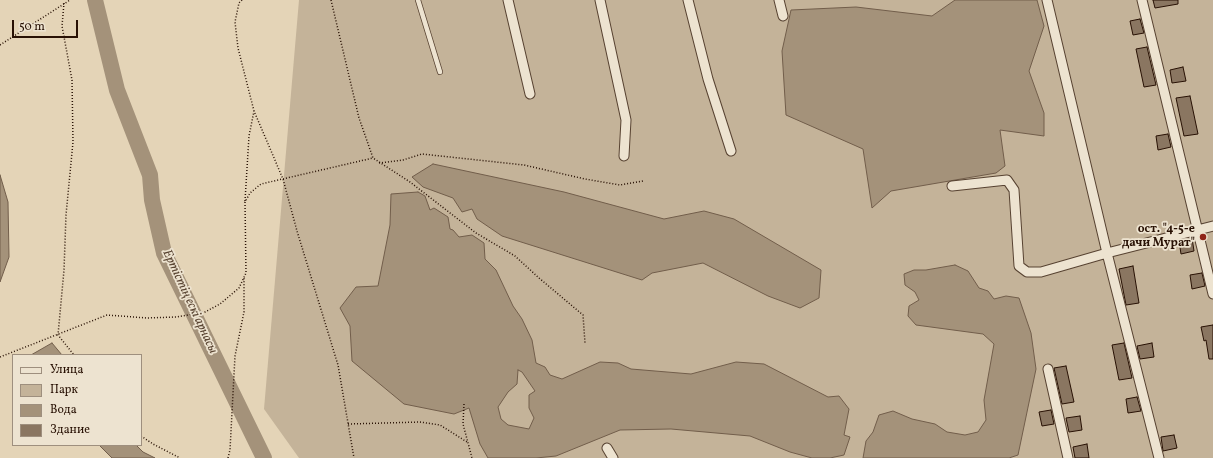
<!DOCTYPE html>
<meta charset="utf-8">
<style>
body{margin:0}
#map{position:relative;width:1213px;height:458px;overflow:hidden;background:#e4d4b7;font-family:Vollkorn,serif}
canvas{display:block}
.legend{position:absolute;left:12px;top:354px;width:130px;height:92px;box-sizing:border-box;background:#ede3d0;border:1px solid #9e8f7e;margin:0;padding:5px 7px;list-style:none;font-size:12px;color:#281104}
.legend li{display:flex;align-items:center;gap:8px;height:20px}
.legend b{width:20px;border:1px solid #9e8f7e}
.scale{position:absolute;left:12px;top:20px;width:66px;height:18px;box-sizing:border-box;border:2px solid #281104;border-top:0;padding-left:5px;font-size:12px;line-height:14px;white-space:nowrap;color:#281104;-webkit-text-stroke:3px #ede3d0;paint-order:stroke}
</style>
<div id="map">
<canvas width="1213" height="458"></canvas>
<ul class="legend">
<li><b style="height:5px;background:#ede3d0"></b>Улица</li>
<li><b style="height:11px;background:#c4b399"></b>Парк</li>
<li><b style="height:11px;background:#a4927a"></b>Вода</li>
<li><b style="height:11px;background:#8a7661"></b>Здание</li>
</ul>
<div class="scale">50 m</div>
</div>
<script>
const ctx = document.querySelector('canvas').getContext('2d');
ctx.lineJoin = 'round';
function paint(path, color) {
  ctx.fillStyle = color;
  ctx.fill(path, 'evenodd');
}
function shape(rows) {
  const path = new Path2D();
  for (const r of rows) {
    path.moveTo(r[0], r[1]);
    for (let i = 2; i < r.length; i += 2) path.lineTo(r[i], r[i + 1]);
  }
  return path;
}
function stroke(path, color, width, dash) {
  ctx.strokeStyle = color;
  ctx.lineWidth = width;
  ctx.lineCap = dash ? 'butt' : 'round';
  ctx.setLineDash(dash || []);
  ctx.stroke(path);
}
function drawText(font, color, halo, rows, align = 'center') {
  ctx.font = font + ' Vollkorn,serif';
  ctx.lineWidth = 3.5;
  ctx.setLineDash([]);
  ctx.textBaseline = 'middle';
  ctx.strokeStyle = halo;
  ctx.fillStyle = color;
  for (const [text, x, y, turn = 0] of rows) {
    ctx.save();
    ctx.translate(x, y);
    ctx.rotate((+turn || 0) * Math.PI / 180);
    ctx.textAlign = isNaN(turn) ? turn : align;
    if (halo) ctx.strokeText(text, 0, 0);
    ctx.fillText(text, 0, 0);
    ctx.restore();
  }
}
const green = shape([
 [299,0,1213,0,1213,458,299,458,264,409]
]);
const water = shape([
 [955,0,1037,0,1044,26,1029,71,1044,113,1044,136,1000,130,1005,166,996,173,891,191,872,208,863,149,786,115,782,51,791,10,856,7,932,16,955,0],
 [433,164,564,192,664,219,704,211,734,219,821,270,819,298,800,308,768,296,703,263,652,273,642,280,502,236,477,219,472,209,462,212,453,198,423,187,412,177,433,164],
 [0,175,8,202,9,257,0,282,0,175],
 [418,192,425,196,430,210,434,208,448,217,450,229,453,230,459,237,472,235,484,243,485,259,496,270,513,306,522,319,532,340,536,363,545,367,550,375,562,379,600,362,618,363,631,369,691,374,736,362,764,364,828,397,839,396,849,409,844,435,850,437,844,455,830,458,812,458,790,452,750,436,671,429,620,430,556,456,536,458,488,458,480,444,469,408,454,414,404,404,352,361,350,326,340,308,356,287,378,286,390,225,391,194,418,192],
 [518,370,522,372,535,391,529,395,529,408,534,418,529,429,508,425,501,419,498,407,508,392,517,384,518,370],
 [955,265,968,271,979,288,988,291,994,299,1006,296,1019,298,1031,333,1036,369,1018,455,1009,458,863,458,866,441,873,432,879,415,893,411,912,419,935,424,947,432,965,435,978,432,986,420,984,400,994,344,983,334,916,325,908,316,909,306,919,300,915,292,905,285,904,274,914,270,926,270,955,265],
 [52,343,62,355,31,355,52,343],
 [99,445,136,445,143,452,155,458,112,458,99,445]
]);
const river = shape([
 [95,0,117,90,150,175,152,200,164,253,264,458]
]);
const building = shape([
 [1153,0,1178,0,1178,4,1155,8,1153,0],
 [1140,19,1144,33,1133,35,1130,21,1140,19],
 [1147,47,1156,85,1144,87,1136,49,1147,47],
 [1183,67,1186,81,1172,83,1170,70,1183,67],
 [1190,96,1198,134,1184,136,1176,98,1190,96],
 [1168,134,1171,147,1158,150,1156,136,1168,134],
 [1192,238,1194,251,1181,254,1179,241,1192,238],
 [1133,266,1139,303,1126,305,1119,269,1133,266],
 [1202,273,1205,286,1192,289,1190,275,1202,273],
 [1213,325,1213,359,1209,359,1206,340,1204,341,1201,327,1213,325],
 [1124,343,1132,378,1119,380,1112,345,1124,343],
 [1152,343,1154,357,1140,359,1137,346,1152,343],
 [1066,366,1074,402,1062,404,1054,368,1066,366],
 [1137,397,1141,411,1128,413,1126,399,1137,397],
 [1051,410,1054,424,1042,426,1039,412,1051,410],
 [1080,416,1082,430,1069,432,1066,418,1080,416],
 [1174,435,1177,448,1163,451,1161,437,1174,435],
 [1087,444,1089,458,1075,458,1073,447,1087,444]
]);
const path = shape([
 [242,0,239,3,235,22,238,48,254,111,283,179,297,231,338,365,354,458],
 [331,0,359,118,373,158,410,182,476,233,515,256,539,278,583,315,585,343],
 [64,3,62,26,72,80,73,142,66,215,64,270,58,335,74,355],
 [0,45,70,0],
 [379,163,403,160,422,154,524,165,585,179,620,185,643,181],
 [245,201,249,136,254,111],
 [0,357,107,315,147,318,176,317,205,312,220,304,239,288,246,273,245,202,250,193,261,184,373,158],
 [464,404,463,424,472,458],
 [348,424,420,422,440,425,467,442],
 [141,436,153,444,180,458],
 [228,458,230,450,235,356,244,312,244,278]
]);
const lane = shape([
 [418,0,440,72]
]);
const street = shape([
 [508,0,530,94],
 [600,0,626,120,624,156],
 [688,0,708,79,731,151],
 [779,0,783,16],
 [1047,0,1107,253,1159,458],
 [1142,0,1213,294],
 [952,186,1007,180,1014,190,1019,266,1027,272,1041,272,1107,253,1213,226],
 [1048,369,1068,458],
 [607,448,613,458]
]);
const markers = [
 [1203,237,4,"#8f2418"]
];
const poiNames = [
 ["ост. \"4-5-е",1195,230],
 ["дачи Мурат\"",1195,244]
];
const waterNames = [
 ["Ертістің ескі арнасы",189,302,65]
];
paint(green, '#c4b399');
paint(water, '#a4927a');
stroke(water, '#725e4b', 1);
stroke(river, '#a4927a', 16);
paint(building, '#8a7661');
stroke(building, '#281104', 1);
stroke(lane, '#574231', 6);
stroke(street, '#574231', 11);
stroke(path, '#281104', 1.5, [1, 2]);
stroke(lane, '#ede3d0', 4.5);
stroke(street, '#ede3d0', 9);
for (const [x, y, r, color] of markers) {
  const dot = new Path2D();
  dot.arc(x, y, r, 0, 2 * Math.PI);
  ctx.fillStyle = color;
  ctx.fill(dot);
  stroke(dot, '#ede3d0', 1.5);
}
drawText('bold 12px', '#281104', '#ede3d0', poiNames, 'right');
drawText('italic 13px', '#5a4533', '#ede3d0', waterNames);
</script>
